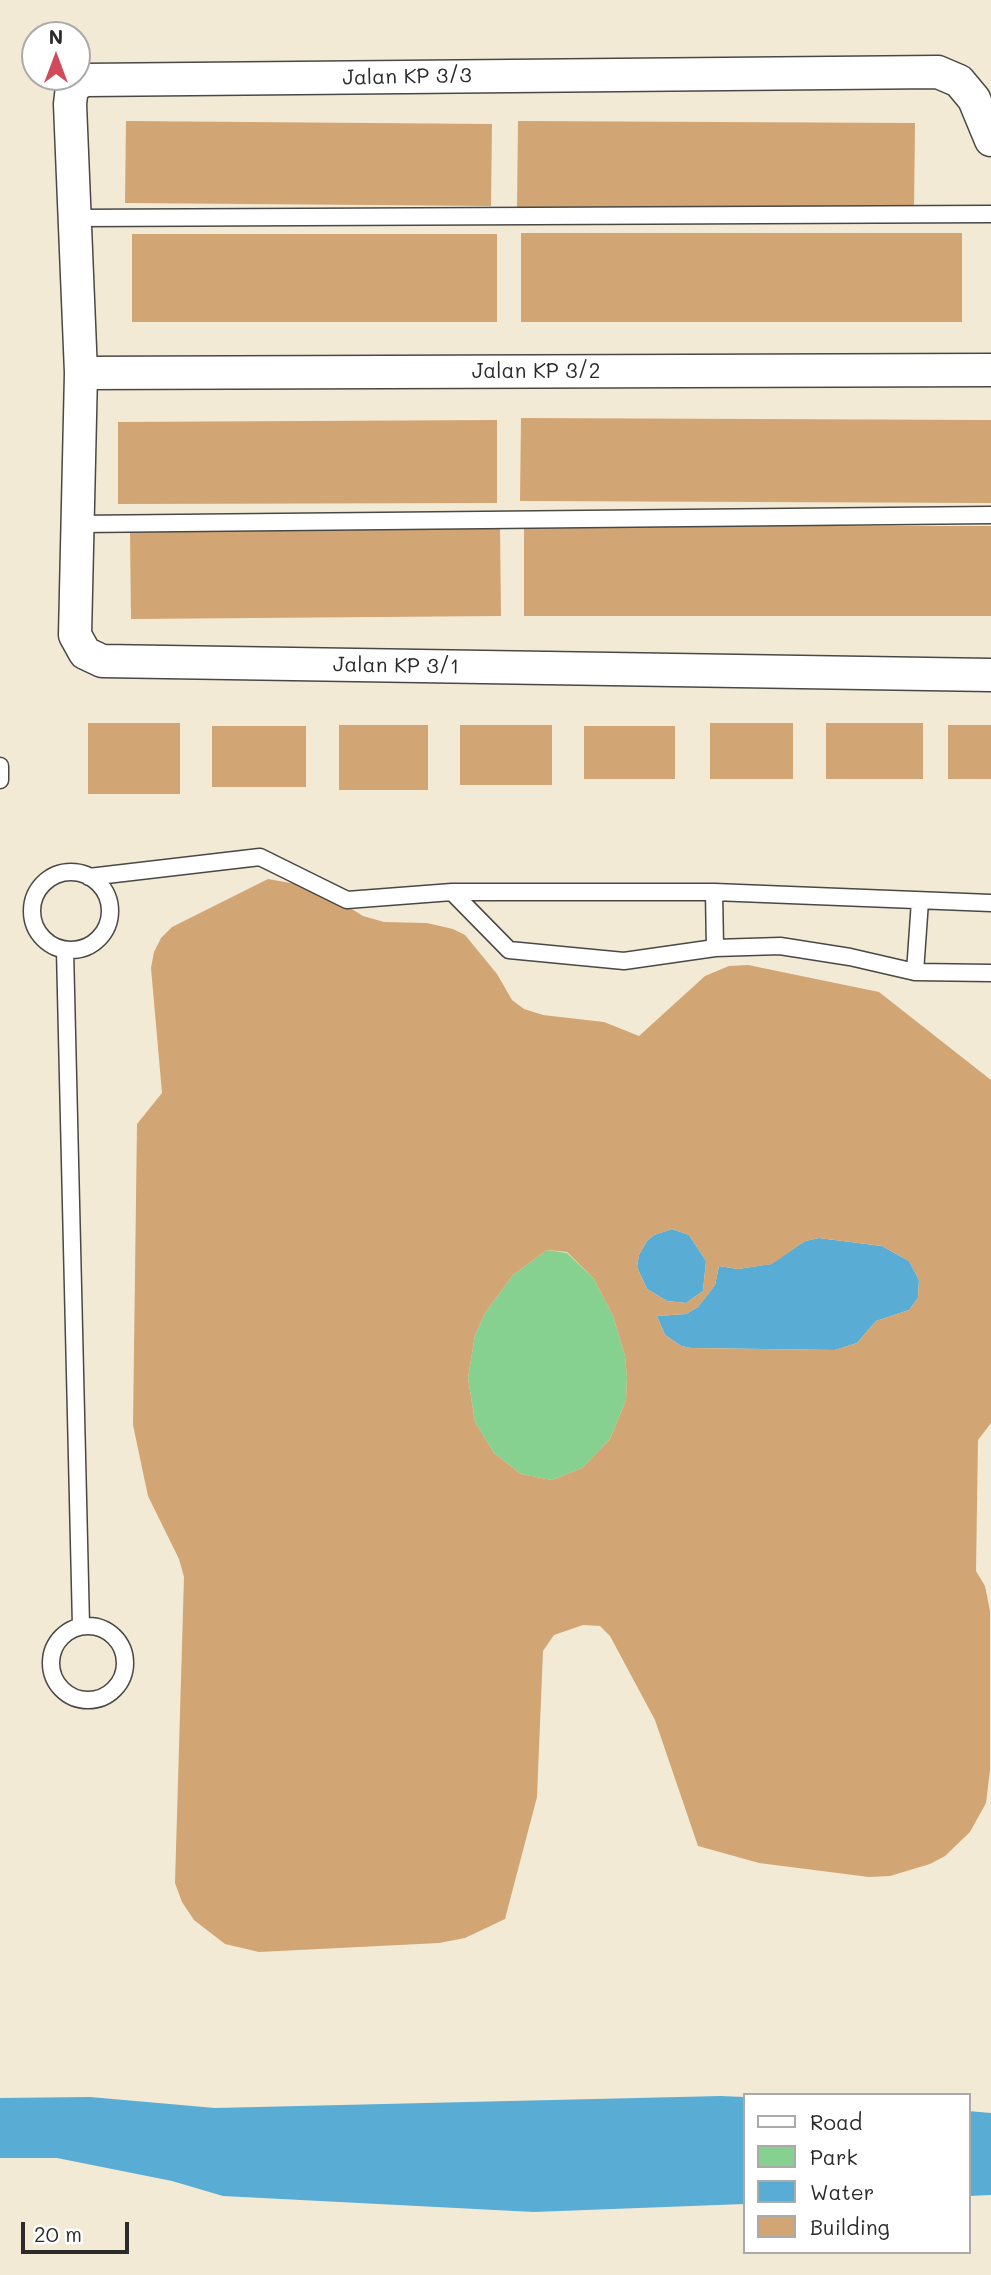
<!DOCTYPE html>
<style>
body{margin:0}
#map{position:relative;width:991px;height:2275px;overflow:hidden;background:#f3ead5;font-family:Mali,sans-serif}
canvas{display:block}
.legend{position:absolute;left:743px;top:2093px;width:228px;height:161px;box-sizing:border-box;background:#fff;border:2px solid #aaa;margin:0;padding:9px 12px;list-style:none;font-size:21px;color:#2b2b2b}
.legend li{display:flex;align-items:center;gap:14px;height:35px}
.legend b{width:35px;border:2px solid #aaa}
.north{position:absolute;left:21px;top:21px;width:70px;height:70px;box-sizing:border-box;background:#fff;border:2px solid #aaa;border-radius:50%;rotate:0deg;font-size:19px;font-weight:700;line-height:28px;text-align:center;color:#2b2b2b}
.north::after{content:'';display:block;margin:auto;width:24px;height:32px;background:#d1495b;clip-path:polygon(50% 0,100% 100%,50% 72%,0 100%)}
.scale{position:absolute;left:21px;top:2222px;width:108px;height:32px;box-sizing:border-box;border:4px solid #2b2b2b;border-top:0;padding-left:9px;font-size:21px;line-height:24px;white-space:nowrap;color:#2b2b2b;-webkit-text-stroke:5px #fff;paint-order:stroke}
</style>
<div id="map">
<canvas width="991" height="2275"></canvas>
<ul class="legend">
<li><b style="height:9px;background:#fff"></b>Road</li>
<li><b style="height:19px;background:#86d18f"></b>Park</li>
<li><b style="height:19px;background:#59acd4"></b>Water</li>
<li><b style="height:19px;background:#d2a574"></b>Building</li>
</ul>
<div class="north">N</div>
<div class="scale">20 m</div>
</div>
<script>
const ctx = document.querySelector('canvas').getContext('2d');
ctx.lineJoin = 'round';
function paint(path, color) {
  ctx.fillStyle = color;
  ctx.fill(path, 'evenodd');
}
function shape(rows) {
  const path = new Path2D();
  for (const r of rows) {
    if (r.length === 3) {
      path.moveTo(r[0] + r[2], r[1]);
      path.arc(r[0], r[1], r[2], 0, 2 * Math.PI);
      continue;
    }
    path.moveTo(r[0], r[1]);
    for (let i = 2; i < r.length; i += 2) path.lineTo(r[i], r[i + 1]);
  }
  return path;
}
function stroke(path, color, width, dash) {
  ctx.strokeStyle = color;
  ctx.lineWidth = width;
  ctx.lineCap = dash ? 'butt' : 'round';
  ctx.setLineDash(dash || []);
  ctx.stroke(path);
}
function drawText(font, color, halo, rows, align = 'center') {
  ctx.font = font + ' Mali,sans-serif';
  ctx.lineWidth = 5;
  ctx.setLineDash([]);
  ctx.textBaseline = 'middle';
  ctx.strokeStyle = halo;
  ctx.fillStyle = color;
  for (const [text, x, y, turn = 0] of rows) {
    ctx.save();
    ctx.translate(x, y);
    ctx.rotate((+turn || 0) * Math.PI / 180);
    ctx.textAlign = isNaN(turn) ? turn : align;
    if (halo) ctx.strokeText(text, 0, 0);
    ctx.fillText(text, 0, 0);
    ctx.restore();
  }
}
const green = shape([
 [547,1250,567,1253,594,1279,613,1316,625,1356,627,1378,626,1400,610,1439,582,1468,552,1480,521,1474,494,1453,475,1422,468,1378,475,1335,485,1313,513,1275]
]);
const water = shape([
 [672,1229,689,1235,706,1261,703,1291,686,1303,667,1301,647,1289,637,1267,639,1255,647,1241,654,1235],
 [819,1238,882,1246,909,1261,919,1280,918,1298,909,1310,876,1321,857,1343,835,1350,691,1348,681,1346,665,1335,657,1316,686,1314,698,1307,715,1285,719,1266,738,1269,771,1264,805,1241],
 [721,2096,744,2097,744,2204,534,2212,223,2196,172,2181,57,2158,0,2158,0,2098,90,2097,215,2108],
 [968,2111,991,2113,991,2195,968,2196]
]);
const building = shape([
 [126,121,492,124,491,206,125,203],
 [518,121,915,123,914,209,517,208],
 [521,233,962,233,962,322,521,322],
 [132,234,497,234,497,322,132,322],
 [521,418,991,420,991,503,520,501],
 [497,420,497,503,118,504,118,422],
 [524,526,991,526,991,616,524,616],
 [500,528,501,616,131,619,130,531],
 [88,723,180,723,180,794,88,794],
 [710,723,793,723,793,779,710,779],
 [826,723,923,723,923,779,826,779],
 [339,725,428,725,428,790,339,790],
 [460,725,552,725,552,785,460,785],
 [948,725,991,725,991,779,948,779],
 [212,726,306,726,306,787,212,787],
 [584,726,675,726,675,779,584,779],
 [268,879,318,888,363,916,384,922,427,923,453,929,465,935,497,974,512,1000,524,1009,543,1015,604,1022,639,1036,705,976,729,966,748,965,879,992,991,1080,991,1423,978,1440,976,1571,985,1586,990,1611,990,1770,986,1803,970,1832,945,1856,930,1864,890,1876,869,1877,759,1863,698,1846,655,1720,610,1636,600,1626,583,1625,554,1635,543,1651,537,1797,505,1919,465,1938,439,1943,259,1952,225,1944,194,1920,182,1902,175,1883,184,1577,179,1559,148,1496,133,1425,137,1124,162,1093,151,968,154,952,161,938,172,927],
 [672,1229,689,1235,706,1261,703,1291,686,1303,667,1301,647,1289,637,1267,639,1255,647,1241,654,1235],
 [819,1238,882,1246,909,1261,919,1280,918,1298,909,1310,876,1321,857,1343,835,1350,691,1348,681,1346,665,1335,657,1316,686,1314,698,1307,715,1285,719,1266,738,1269,772,1264,805,1241],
 [547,1250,567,1252,594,1279,613,1316,625,1356,627,1378,626,1400,610,1439,582,1468,552,1480,521,1474,494,1453,475,1422,468,1378,475,1335,485,1313,513,1275]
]);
const lane = shape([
 [76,218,991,214],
 [78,524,991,515],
 [0,766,0,780],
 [71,911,39],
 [89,877,260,857,347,900,452,892,714,892,991,903],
 [452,892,509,950,624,961,715,948,714,892],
 [715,948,780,946,850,957,915,972,991,973],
 [65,950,81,1626],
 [915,972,920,901],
 [88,1663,37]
]);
const street = shape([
 [991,140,974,99,959,81,938,72,85,80,72,87,70,104,81,373,75,635,85,653,102,661,991,675],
 [81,373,991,370]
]);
const streetNames = [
 ["Jalan KP 3/3",407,77,-1],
 ["Jalan KP 3/2",536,372],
 ["Jalan KP 3/1",396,666,1]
];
paint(green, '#86d18f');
paint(water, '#59acd4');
paint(building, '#d2a574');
stroke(lane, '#494844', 19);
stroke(street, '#494844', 35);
stroke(lane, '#fff', 16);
stroke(street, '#fff', 32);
drawText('21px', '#2b2b2b', '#fff', streetNames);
</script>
